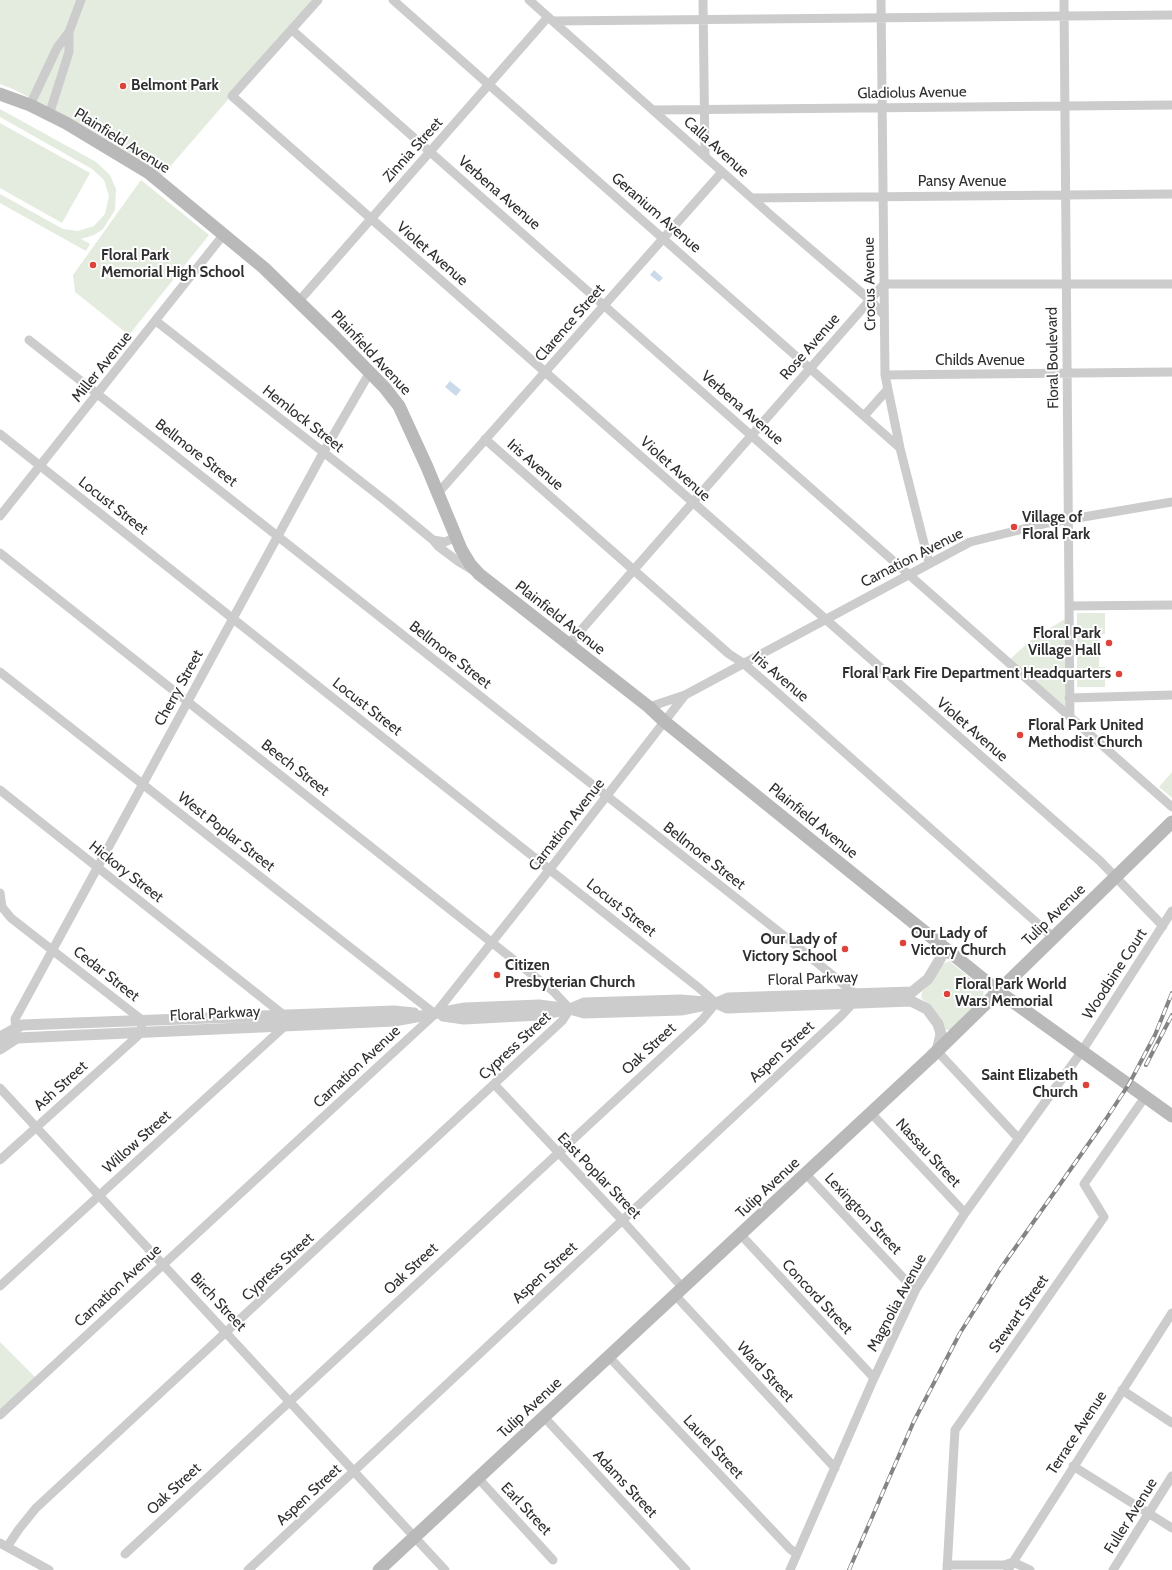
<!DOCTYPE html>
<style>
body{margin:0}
canvas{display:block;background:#fff}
</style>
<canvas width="1172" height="1570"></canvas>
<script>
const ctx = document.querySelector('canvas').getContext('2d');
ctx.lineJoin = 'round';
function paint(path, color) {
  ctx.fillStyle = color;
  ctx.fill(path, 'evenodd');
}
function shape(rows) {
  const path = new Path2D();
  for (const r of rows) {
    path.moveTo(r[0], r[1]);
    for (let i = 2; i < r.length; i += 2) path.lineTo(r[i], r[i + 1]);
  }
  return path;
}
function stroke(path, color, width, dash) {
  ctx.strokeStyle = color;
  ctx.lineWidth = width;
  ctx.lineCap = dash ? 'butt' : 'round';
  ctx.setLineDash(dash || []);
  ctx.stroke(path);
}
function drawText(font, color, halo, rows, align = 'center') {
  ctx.font = font + ' Cabin,sans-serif';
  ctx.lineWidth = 4;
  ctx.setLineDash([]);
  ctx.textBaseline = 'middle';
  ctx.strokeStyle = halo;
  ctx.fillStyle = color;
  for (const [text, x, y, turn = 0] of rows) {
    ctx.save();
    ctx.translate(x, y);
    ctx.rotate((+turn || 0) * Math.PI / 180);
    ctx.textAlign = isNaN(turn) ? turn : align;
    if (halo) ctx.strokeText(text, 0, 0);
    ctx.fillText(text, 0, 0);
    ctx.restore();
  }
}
const green = shape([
 [0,0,314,0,162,176,61,114,13,89,0,84],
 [0,109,96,162,110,175,116,189,115,210,103,229,94,235,81,239,90,244,86,251,0,203,0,194,63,229,78,231,94,226,105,214,109,196,104,180,92,169,0,117],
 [0,123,90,173,62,223,0,188],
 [141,180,209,235,129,335,75,292,73,275],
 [1077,613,1105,613,1105,634,1100,635,1099,667,1105,667,1105,687,1077,687],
 [1068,617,1068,713,1008,661,1031,640],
 [1172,772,1172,798,1159,787],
 [949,961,984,989,983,998,950,1030,945,1030,935,1011,921,998,922,992,934,979,943,964],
 [0,1342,38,1380,0,1415]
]);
const water = shape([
 [654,270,663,278,659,282,650,275],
 [450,381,461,390,456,396,445,387]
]);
const minor = shape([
 [318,0,232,96,1100,861,1163,926],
 [393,0,900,448],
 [529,0,773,217,870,300,884,315],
 [703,0,705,155],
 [881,0,885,375,900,448,929,563],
 [1064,0,1070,716],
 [554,21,1172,15],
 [292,30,1172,807],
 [30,105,57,48,69,32,81,0],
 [653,110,1172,105],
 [49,115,69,52,69,32],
 [752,198,1172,194],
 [299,301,548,17],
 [156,321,387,502,433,540,439,547,459,562,474,571],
 [29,340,783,935,853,992,853,1003,841,1016,248,1570],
 [885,375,1172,372],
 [864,416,888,389],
 [0,434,699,988,716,1003,702,1020,125,1554],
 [485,439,729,654,743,663,772,688,1054,938],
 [438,493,722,172],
 [0,516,224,234],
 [433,540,445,542,456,537],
 [0,553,553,991,570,1009,562,1021,36,1508,19,1529,7,1547],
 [1069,606,1172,605],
 [568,645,884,284,1172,284],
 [0,672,435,1014],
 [1069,698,1172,695],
 [649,707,685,695],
 [0,790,285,1016,286,1025,0,1286],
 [0,893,2,907,11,918,142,1020,141,1033,0,1160],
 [16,1034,15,1019,323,453,370,372],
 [937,1051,1019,1139],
 [494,1084,622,1220,683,1288],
 [0,1088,445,1570],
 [871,1113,965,1213],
 [806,1174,910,1285,916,1289],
 [741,1235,874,1378],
 [675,1295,835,1468],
 [609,1357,790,1549,797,1554],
 [1122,1390,1172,1423],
 [0,1415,435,1014,550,869,685,695,970,542,1048,523,1172,502],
 [544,1417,686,1570],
 [1073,1466,1172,1528],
 [478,1478,553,1560],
 [0,1543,49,1570],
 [947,1565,1004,1565,1013,1562,1030,1570],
 [790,1570,874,1378,916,1289,965,1213,1082,1051,1172,911],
 [947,1570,955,1430,1104,1217,1084,1184,1145,1097],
 [1008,1570,1172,1313],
 [1113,1570,1172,1476]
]);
const tertiary = shape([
 [443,1016,464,1019,539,1015,570,1009,584,1013,681,1010,716,1003,728,998,912,992,928,979,946,949],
 [0,1037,22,1025,394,1011,414,1013],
 [0,1049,17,1038,394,1021,465,1008,539,1005,570,1009,584,1003,681,1000,716,1003,727,1008,911,1001,927,1009,938,1024,941,1034,937,1051]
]);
const secondary = shape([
 [0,94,30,105,66,123,149,173,264,268,336,338,385,388,399,406,427,467,461,549,470,564,479,574,649,707,665,722,998,991,1172,1116],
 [379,1570,931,1057,1172,822]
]);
const rail = shape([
 [1146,1065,1172,1015],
 [849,1570,914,1421,960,1333,1001,1268,1106,1119,1129,1084,1155,1035,1172,993]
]);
const markers = [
 [123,86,4,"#de433a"],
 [93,265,4,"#de433a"],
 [1014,527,4,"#de433a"],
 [1109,643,4,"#de433a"],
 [1119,674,4,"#de433a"],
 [1020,735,4,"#de433a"],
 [903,943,4,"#de433a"],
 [845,949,4,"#de433a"],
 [497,975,4,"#de433a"],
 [947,994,4,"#de433a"],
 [1086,1085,4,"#de433a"]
];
const poiNames = [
 ["Belmont Park",131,86],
 ["Floral Park",101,256],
 ["Memorial High School",101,273],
 ["Village of",1022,518],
 ["Floral Park",1022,535],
 ["Floral Park",1101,634,"right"],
 ["Village Hall",1101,651,"right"],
 ["Floral Park Fire Department Headquarters",1111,674,"right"],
 ["Floral Park United",1028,726],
 ["Methodist Church",1028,743],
 ["Our Lady of",911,934],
 ["Victory Church",911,951],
 ["Our Lady of",837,940,"right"],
 ["Victory School",837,957,"right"],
 ["Citizen",505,966],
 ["Presbyterian Church",505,983],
 ["Floral Park World",955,985],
 ["Wars Memorial",955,1002],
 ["Saint Elizabeth",1078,1076,"right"],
 ["Church",1078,1093,"right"]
];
const streetNames = [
 ["Gladiolus Avenue",912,93,-1],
 ["Plainfield Avenue",122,141,32],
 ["Calla Avenue",716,147,42],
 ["Zinnia Street",413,150,-48],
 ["Pansy Avenue",962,182],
 ["Verbena Avenue",499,193,41],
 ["Geranium Avenue",656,213,41],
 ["Violet Avenue",432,254,41],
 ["Crocus Avenue",870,284,-91],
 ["Clarence Street",570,323,-49],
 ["Rose Avenue",810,347,-49],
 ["Plainfield Avenue",371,353,47],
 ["Floral Boulevard",1053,358,-91],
 ["Childs Avenue",980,361],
 ["Miller Avenue",102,367,-51],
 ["Verbena Avenue",742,408,41],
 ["Hemlock Street",303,419,38],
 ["Bellmore Street",196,453,38],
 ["Iris Avenue",535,465,41],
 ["Violet Avenue",675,469,42],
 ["Locust Street",113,506,38],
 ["Carnation Avenue",912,558,-27],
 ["Plainfield Avenue",560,618,38],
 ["Bellmore Street",450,655,38],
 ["Iris Avenue",780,677,40],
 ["Cherry Street",179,688,-61],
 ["Locust Street",367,707,38],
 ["Violet Avenue",972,730,41],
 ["Beech Street",295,768,38],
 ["Plainfield Avenue",813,821,39],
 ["Carnation Avenue",567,825,-52],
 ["West Poplar Street",226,832,38],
 ["Bellmore Street",704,856,38],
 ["Hickory Street",126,872,38],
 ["Locust Street",621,908,38],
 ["Tulip Avenue",1054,915,-44],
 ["Cedar Street",106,974,38],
 ["Woodbine Court",1115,974,-57],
 ["Floral Parkway",813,979,-2],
 ["Floral Parkway",215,1014,-3],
 ["Cypress Street",515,1046,-43],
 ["Oak Street",649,1049,-43],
 ["Aspen Street",782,1052,-43],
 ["Carnation Avenue",357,1067,-43],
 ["Ash Street",61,1086,-42],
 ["Willow Street",137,1142,-42],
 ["Nassau Street",928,1153,47],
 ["East Poplar Street",599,1176,46],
 ["Tulip Avenue",768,1188,-43],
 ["Lexington Street",863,1214,47],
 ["Cypress Street",278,1267,-43],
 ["Oak Street",411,1269,-43],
 ["Aspen Street",545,1273,-43],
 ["Carnation Avenue",118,1286,-43],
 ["Concord Street",817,1297,47],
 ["Birch Street",218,1302,47],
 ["Magnolia Avenue",897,1303,-62],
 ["Stewart Street",1019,1314,-55],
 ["Ward Street",765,1372,47],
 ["Tulip Avenue",530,1408,-43],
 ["Terrace Avenue",1077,1433,-57],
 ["Laurel Street",713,1447,47],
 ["Adams Street",625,1484,47],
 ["Oak Street",174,1489,-43],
 ["Aspen Street",309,1495,-43],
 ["Earl Street",526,1509,47],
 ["Fuller Avenue",1131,1516,-58]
];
paint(green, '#e3ecde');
paint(water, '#cbdaeb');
stroke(minor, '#ccc', 9);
stroke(tertiary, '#ccc', 11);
stroke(secondary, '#b9b9b9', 13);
stroke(rail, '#848484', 4);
stroke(rail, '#fff', 2.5, [8]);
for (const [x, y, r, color] of markers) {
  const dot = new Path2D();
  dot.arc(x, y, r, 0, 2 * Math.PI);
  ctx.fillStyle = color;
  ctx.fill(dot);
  stroke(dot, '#fff', 1.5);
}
drawText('bold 15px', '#2f2f2f', '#fff', poiNames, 'left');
drawText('15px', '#2f2f2f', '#fff', streetNames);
</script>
